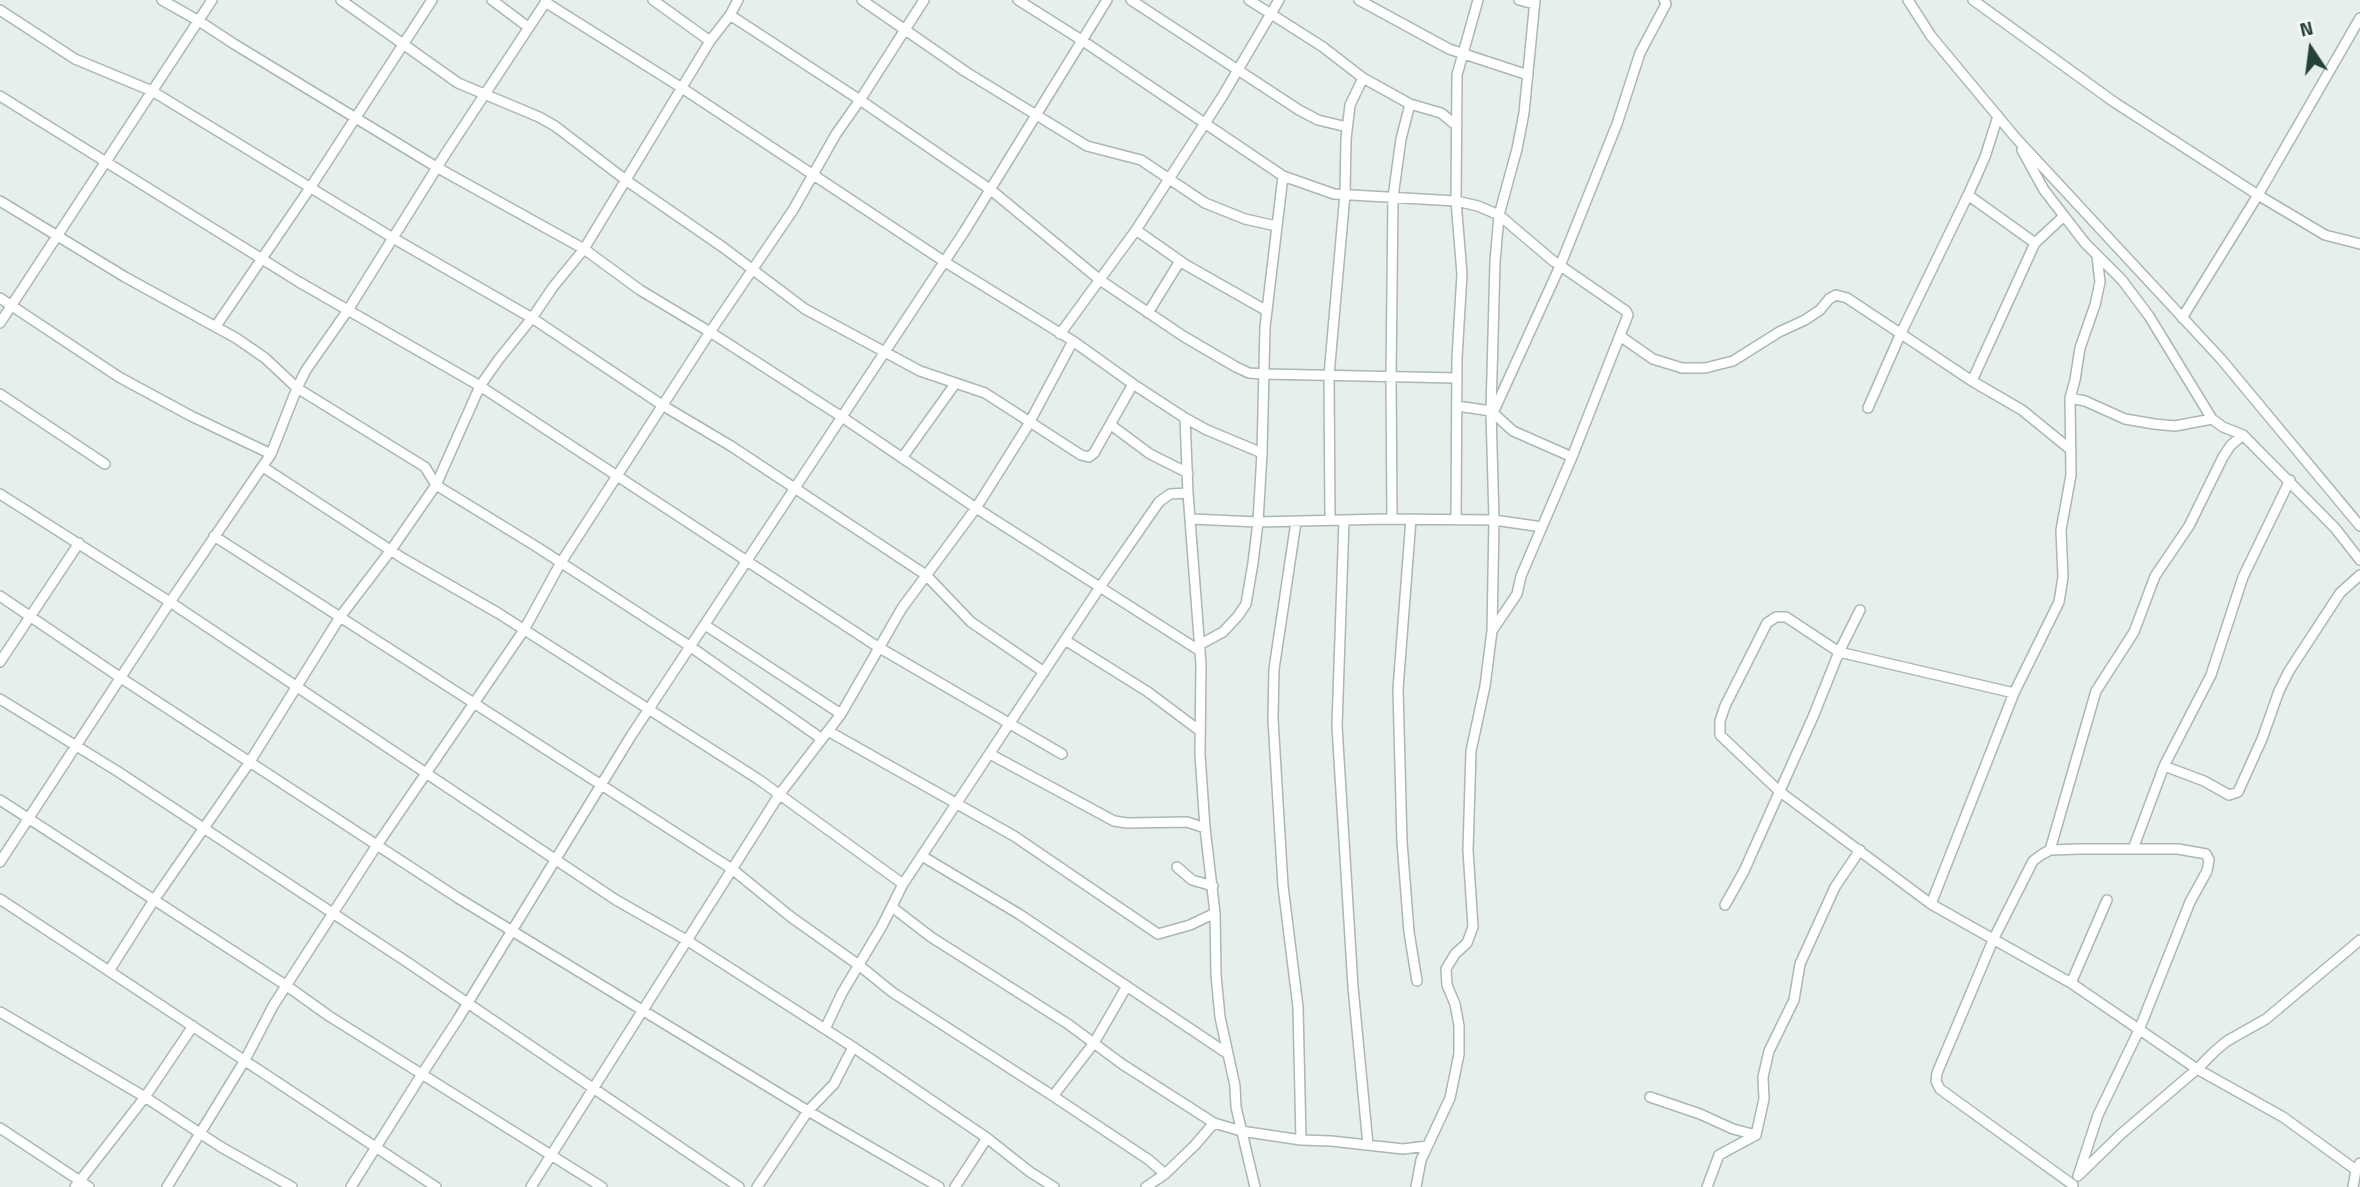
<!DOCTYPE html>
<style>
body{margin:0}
#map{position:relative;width:2360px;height:1187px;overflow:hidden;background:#e6efeb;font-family:"Titillium Web",sans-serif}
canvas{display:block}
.north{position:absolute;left:2276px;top:14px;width:70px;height:70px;-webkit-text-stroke:5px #f7fbf9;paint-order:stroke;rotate:347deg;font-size:19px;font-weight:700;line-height:28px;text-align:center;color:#24423a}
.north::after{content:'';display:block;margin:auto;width:24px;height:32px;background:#24423a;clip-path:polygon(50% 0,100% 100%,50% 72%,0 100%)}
</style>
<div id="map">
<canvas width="2360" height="1187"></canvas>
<div class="north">N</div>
</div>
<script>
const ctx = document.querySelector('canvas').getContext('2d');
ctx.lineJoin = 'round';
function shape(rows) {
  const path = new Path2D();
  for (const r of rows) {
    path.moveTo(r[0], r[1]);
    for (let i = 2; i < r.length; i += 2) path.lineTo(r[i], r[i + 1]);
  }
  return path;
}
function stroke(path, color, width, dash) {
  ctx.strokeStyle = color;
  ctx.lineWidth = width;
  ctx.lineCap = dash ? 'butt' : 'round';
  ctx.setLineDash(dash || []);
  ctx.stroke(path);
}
const minor = shape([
 [162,0,199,21,234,44,438,168,584,249,640,290,710,332,842,417,976,508,1200,651],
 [341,0,458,83,539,117,555,126,627,181,724,248,805,309,920,371,985,393,1081,455,1089,457,1094,453,1133,384],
 [492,0,528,27],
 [653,0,710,41],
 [862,0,966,72,1087,146,1141,160,1205,203,1245,219,1276,226],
 [1018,0,1083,41,1283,176,1334,194,1456,201,1478,206,1499,215,1552,260,1626,311,1628,315,1572,457,1542,527],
 [1131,0,1299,110,1318,120,1347,127],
 [1249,0,1323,47,1363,78,1410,104,1441,113,1457,126],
 [1359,0,1449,49,1528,75],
 [1519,0,1534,4],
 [1908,0,1931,36,2015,137,2221,359,2360,526],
 [1973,0,2114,102,2258,195,2325,235,2360,244],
 [545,2,682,88,945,262,1073,341,1133,384,1185,418,1207,430,1262,453],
 [0,10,75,59,152,91,393,238,532,318,662,405,731,446,926,575,971,622,1044,672],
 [730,15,860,100,991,190,1100,280,1183,336,1236,367,1249,373,1264,374,1457,378],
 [0,96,299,282,480,386,878,647,1062,754],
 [2022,150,2044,190,2085,243,2122,280,2149,316,2212,419,2223,427,2243,435,2335,528,2360,560],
 [1968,195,2035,243],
 [0,201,125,277,236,338,265,358,297,388,425,467,436,485,537,547,691,647,822,739],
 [1136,230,1186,265,1267,311],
 [0,298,119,377,191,416,271,454],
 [1148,313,1180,261],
 [2182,318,2258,195,2360,18],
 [0,323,212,0],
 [216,326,310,188,432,0],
 [1060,334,1136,230,1222,97,1279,0],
 [1620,336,1653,359,1682,368,1705,368,1733,361,1779,332,1805,320,1820,310,1829,299,1836,295,1847,298,1972,381,2022,410,2071,450],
 [1972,381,2035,243,2064,216],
 [0,394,105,464],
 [2070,398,2085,401,2125,419,2154,424,2175,426,2212,419],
 [1457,406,1491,411,1513,431,1572,457],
 [1868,408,1901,333,1968,195,1985,157,1998,116],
 [1493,413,1560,266,1617,124,1640,53,1666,4,1664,0],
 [1185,418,1188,493,1201,664,1200,754,1205,828,1215,913,1216,975,1220,1017,1235,1086,1236,1107,1255,1187],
 [1111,425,1150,454,1188,473],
 [902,458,955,384],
 [263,467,404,559,498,613,758,779,903,884],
 [0,494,170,602,616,900,688,941,853,1047,987,1138,1030,1172,1054,1187],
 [1191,519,1258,522,1386,519,1494,520,1542,527,1521,576,1517,594,1492,631],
 [1392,519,1391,377,1393,197,1401,139,1410,104],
 [1411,519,1398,689,1402,842,1409,932,1417,981],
 [1330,520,1329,375,1345,194,1346,139,1350,105,1363,78],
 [1344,520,1337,726,1353,987,1368,1145],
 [1456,520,1457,358,1462,274,1456,201,1457,75,1478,0],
 [1296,522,1274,669,1273,719,1283,886,1298,1007,1301,1140],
 [214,536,732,869,791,917,860,966,892,992,1053,1096,1149,1160,1165,1174],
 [0,596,121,678,458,898,808,1111,939,1187],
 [705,625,841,714],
 [1065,640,1148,692,1200,731],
 [1199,645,1223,632,1238,616,1246,604,1253,563,1258,522,1262,453,1265,327,1283,176],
 [0,662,79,543],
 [2014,693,1839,652,1786,617,1776,617,1767,623,1725,706,1720,721,1720,735,1779,791,1931,904,2071,983,2197,1069,2283,1117,2356,1170],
 [0,699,117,771,407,962,739,1187],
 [828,731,1014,836,1158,934,1190,925,1215,913],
 [990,754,1114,821,1127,823,1187,822,1205,828],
 [2164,766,2204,781,2229,795,2238,792,2262,739,2279,691,2289,671,2340,593,2360,575],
 [0,800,287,986,329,1016,602,1187],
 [2133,849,2164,766,2211,675,2243,577,2290,480],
 [2050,850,2096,691,2134,632,2155,576,2189,526,2223,457,2231,445,2243,435],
 [922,856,1019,914,1228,1054],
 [0,862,170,602,271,454,297,388,306,370,348,310,446,153,547,0],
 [1177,867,1192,880,1213,886],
 [0,899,436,1187],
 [1931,904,2014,693,2059,602,2063,577,2061,530,2071,475,2070,398,2075,380,2080,348,2095,305,2100,282,2097,256],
 [1725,905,1744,871,1813,717,1839,652,1860,610],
 [892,907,931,937,1068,1024,1122,1064,1214,1123],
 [109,971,154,900,249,763,340,617,391,550,436,485,480,386,499,359,532,318,553,287,584,249,710,41,730,15,738,0],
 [2071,983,2107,900],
 [0,1012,145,1097,221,1147,292,1187],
 [825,1029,842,993,882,926,903,884,1100,587,1159,502,1170,494,1188,493],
 [1053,1096,1094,1043,1127,986],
 [1650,1097,1700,1114,1733,1129,1756,1135],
 [0,1128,89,1187],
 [2080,1174,2121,1134,2197,1069,2215,1051,2227,1041,2266,1019,2360,940],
 [2073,1185,1940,1089,1936,1081,1937,1073,1994,938,2033,861,2041,855,2050,850,2080,849,2178,849,2206,854,2209,860,2207,871,2190,902,2139,1030,2098,1115,2078,1176],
 [75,1187,145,1097,193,1026],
 [167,1187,245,1060,273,1006,377,845,524,630,560,564,710,332,793,210,836,134,860,100,924,0],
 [351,1187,422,1074,458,1019,631,736,964,232,1107,0],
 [531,1187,779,795,841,714,902,608,976,508,1027,427,1073,341],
 [757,1187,808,1111,834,1084,853,1047],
 [955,1187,987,1138],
 [1146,1187,1165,1174,1195,1145,1214,1123,1241,1131,1301,1140,1331,1141,1403,1149,1427,1146],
 [1416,1187,1421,1160,1450,1098,1459,1054,1459,1026,1455,1004,1447,985,1446,969,1455,954,1467,943,1473,927,1468,850,1471,751,1485,686,1492,631,1494,520,1491,411,1495,262,1499,215,1517,149,1524,113,1535,0],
 [1707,1187,1719,1155,1756,1135,1764,1099,1763,1077,1769,1051,1794,1000,1800,964,1835,887,1860,850],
 [2353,1187,2356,1170,2360,1163]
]);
stroke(minor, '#a8b8b2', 12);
stroke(minor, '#fff', 9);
</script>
